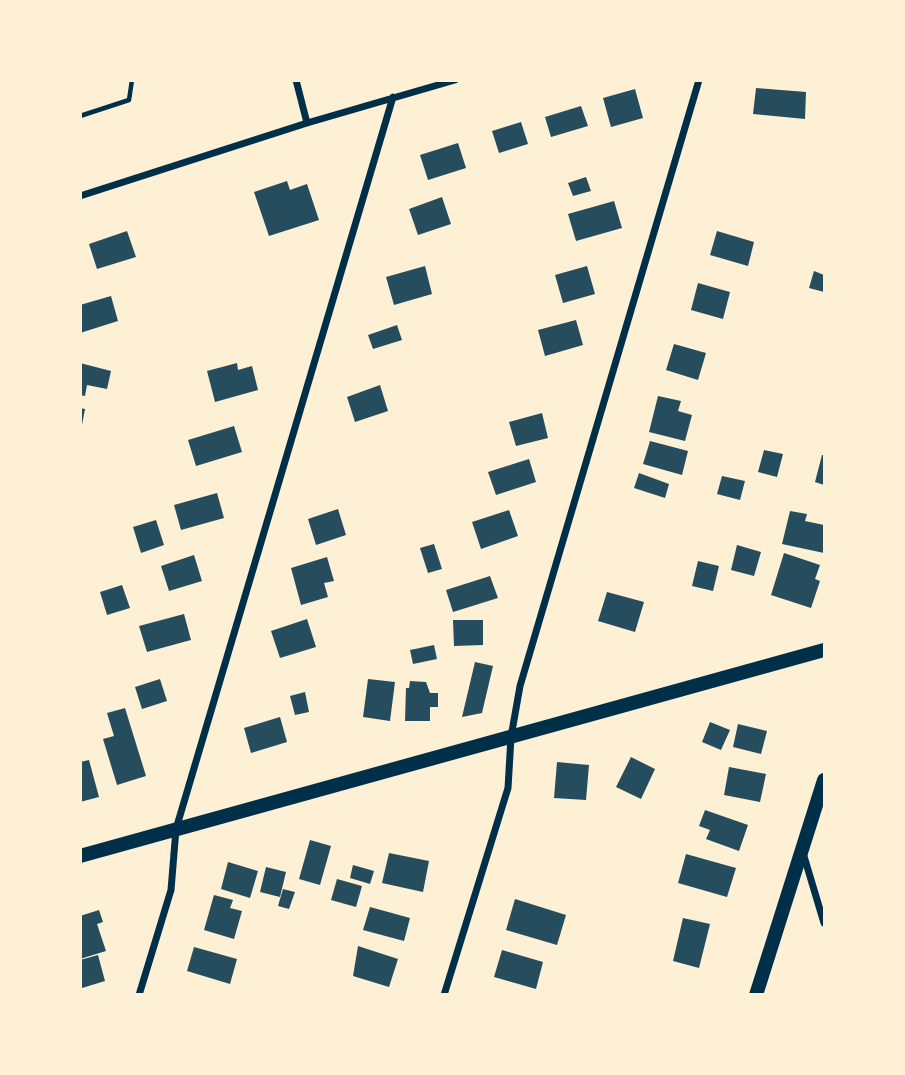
<!DOCTYPE html>
<style>
body{margin:0}
#map{position:relative;width:905px;height:1075px;overflow:hidden;background:#fdf0d5;font-family:Inter,sans-serif}
canvas{display:block}
.frame{position:absolute;inset:0;border:82px solid #fdf0d5;pointer-events:none}
</style>
<div id="map">
<canvas width="905" height="1075"></canvas>
<div class="frame"></div>
</div>
<script>
const ctx = document.querySelector('canvas').getContext('2d');
ctx.lineJoin = 'round';
function paint(path, color) {
  ctx.fillStyle = color;
  ctx.fill(path, 'evenodd');
}
function shape(rows) {
  const path = new Path2D();
  for (const r of rows) {
    path.moveTo(r[0], r[1]);
    for (let i = 2; i < r.length; i += 2) path.lineTo(r[i], r[i + 1]);
  }
  return path;
}
function stroke(path, color, width, dash) {
  ctx.strokeStyle = color;
  ctx.lineWidth = width;
  ctx.lineCap = dash ? 'butt' : 'round';
  ctx.setLineDash(dash || []);
  ctx.stroke(path);
}
const building = shape([
 [756,88,806,92,805,119,753,114],
 [635,89,643,118,611,127,603,98],
 [581,106,588,126,551,137,545,117],
 [521,122,528,144,499,153,492,131],
 [458,143,466,168,428,180,420,155],
 [586,177,591,191,573,196,568,183],
 [287,181,290,190,307,184,319,220,269,236,254,192],
 [442,197,451,224,418,235,409,209],
 [614,201,622,228,576,241,568,214],
 [127,231,136,257,97,269,89,244],
 [717,231,754,242,748,266,710,255],
 [425,266,432,294,394,305,386,277],
 [587,266,595,294,563,303,555,275],
 [814,271,824,275,824,292,809,288],
 [698,283,730,292,723,319,691,310],
 [111,296,118,321,80,333,80,305],
 [576,320,583,345,545,356,538,330],
 [397,325,402,340,373,349,368,335],
 [674,344,706,353,698,380,666,370],
 [80,363,111,371,107,389,87,385,85,396,80,395],
 [237,363,238,370,252,366,258,390,215,402,207,371],
 [380,385,388,411,355,422,347,397],
 [658,396,681,401,678,411,692,415,685,441,649,432],
 [80,408,85,409,82,425,80,425],
 [542,413,548,438,516,446,509,422],
 [234,426,242,452,196,466,188,440],
 [650,441,688,451,682,475,643,464],
 [764,450,783,454,777,477,758,472],
 [822,455,824,455,824,485,815,482],
 [529,459,536,482,496,495,488,472],
 [639,473,669,484,665,498,634,488],
 [722,476,745,481,740,500,717,494],
 [217,493,224,518,181,530,174,505],
 [338,509,346,535,316,545,308,519],
 [509,510,518,536,481,549,472,522],
 [790,511,807,514,805,521,824,525,824,553,782,544],
 [156,520,164,545,141,553,133,527],
 [434,544,442,569,428,573,420,548],
 [737,545,761,552,754,576,731,570],
 [784,553,820,565,815,579,820,581,811,608,771,595],
 [194,555,202,581,169,591,161,566],
 [327,557,334,581,324,583,328,597,301,605,291,568],
 [698,561,719,566,713,591,692,586],
 [490,576,498,598,453,612,446,590],
 [122,585,130,608,107,615,100,592],
 [607,592,644,602,635,632,598,621],
 [184,614,191,640,147,652,139,626],
 [307,619,316,647,280,658,271,631],
 [453,620,483,620,483,645,454,646],
 [434,645,437,659,413,664,410,650],
 [475,662,493,666,482,713,462,717],
 [160,679,167,701,142,709,135,687],
 [368,679,395,682,390,721,363,717],
 [410,681,426,682,430,693,438,693,438,707,430,707,430,721,405,721,406,688,409,688],
 [305,692,309,712,295,715,290,696],
 [125,708,146,776,117,785,103,739,114,736,107,713],
 [280,717,287,742,251,753,244,728],
 [710,722,730,730,721,750,702,742],
 [738,724,767,731,761,754,733,747],
 [631,757,655,769,641,799,616,787],
 [89,760,99,797,80,802,80,762],
 [557,762,589,765,586,800,554,798],
 [729,767,766,774,760,802,724,795],
 [705,810,748,825,739,851,706,839,710,830,699,826],
 [310,840,331,846,320,885,299,879],
 [389,853,429,861,423,892,382,883],
 [686,854,736,868,727,897,678,883],
 [228,862,258,871,250,898,221,889],
 [353,865,374,871,370,884,350,878],
 [266,867,286,872,280,897,260,892],
 [337,879,362,886,356,907,331,900],
 [283,889,295,892,289,909,278,906],
 [214,895,233,900,230,908,242,911,234,939,204,930],
 [515,899,566,915,557,945,506,930],
 [370,907,410,918,404,941,363,930],
 [99,910,103,922,97,924,106,951,80,959,80,916],
 [683,918,710,924,699,968,673,961],
 [358,946,398,959,389,987,353,976],
 [194,947,237,959,230,984,187,971],
 [502,950,543,962,536,989,494,977],
 [98,955,105,981,82,988,80,960]
]);
const service = shape([
 [80,116,129,100,132,80]
]);
const minor = shape([
 [296,80,307,123],
 [80,196,307,123,455,80],
 [803,853,824,923],
 [139,995,171,890,176,829,393,97],
 [444,995,508,788,511,737,520,686,699,80]
]);
const secondary = shape([
 [756,995,824,780]
]);
const primary = shape([
 [80,856,824,650]
]);
paint(building, '#264d5e');
stroke(service, '#003049', 4.5);
stroke(minor, '#003049', 7);
stroke(secondary, '#003049', 14);
stroke(primary, '#003049', 14);
</script>
